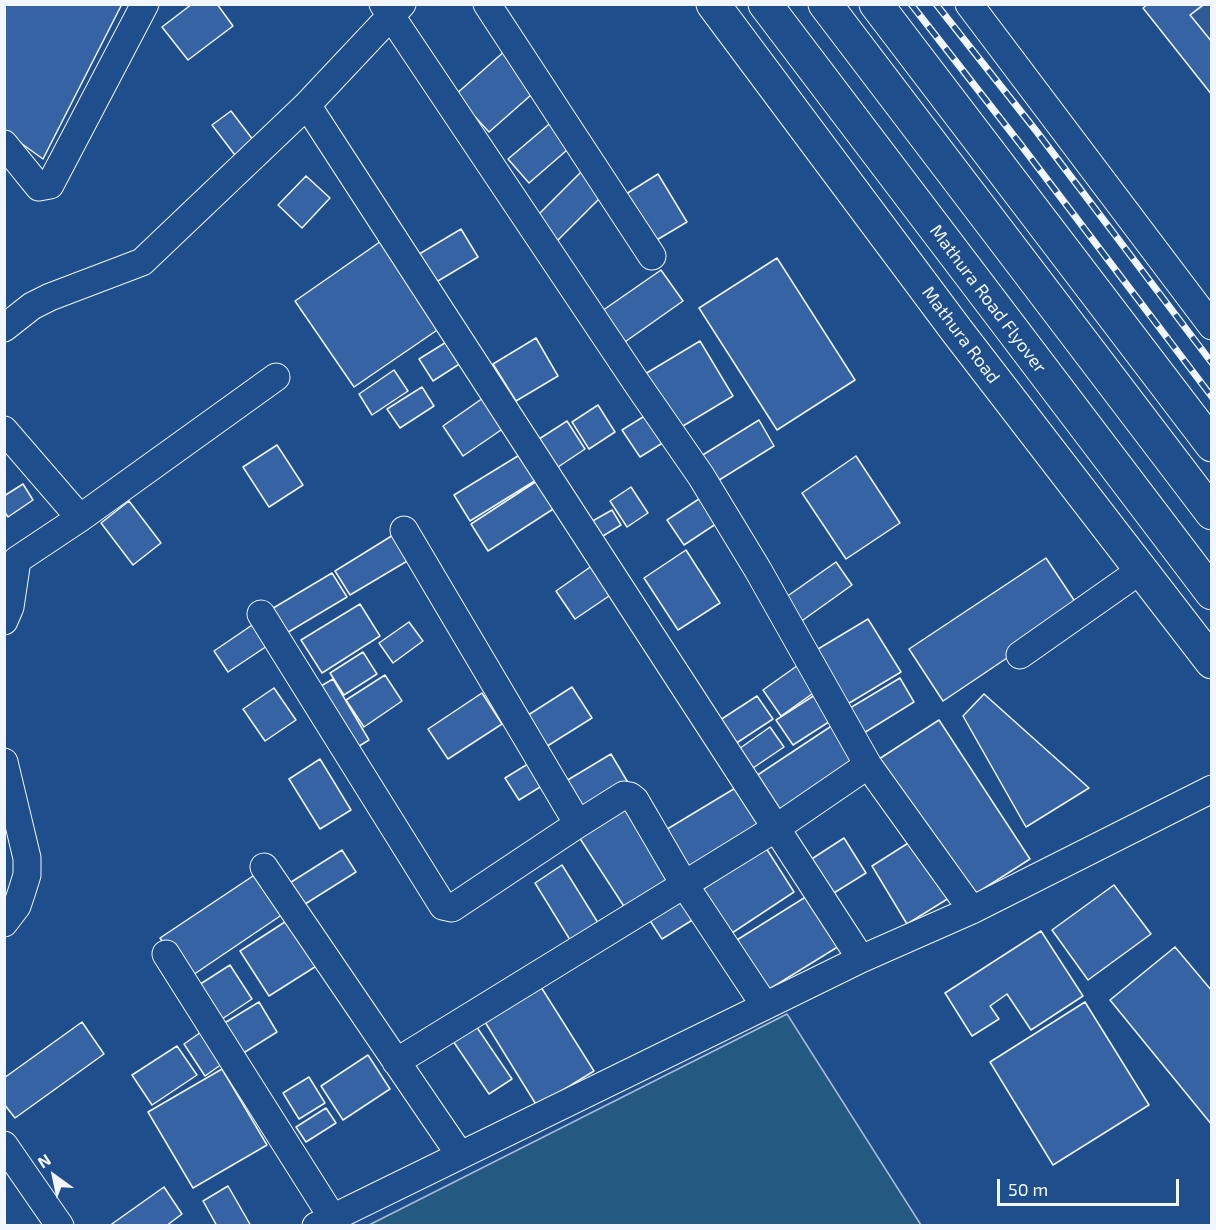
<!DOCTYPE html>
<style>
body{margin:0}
#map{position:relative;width:1216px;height:1230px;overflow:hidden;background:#1f4e8c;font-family:"Exo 2",sans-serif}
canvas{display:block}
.frame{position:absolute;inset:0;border:6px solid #f2f6ff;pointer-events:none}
.north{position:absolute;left:24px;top:1146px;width:60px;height:60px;-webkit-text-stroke:4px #1f4e8c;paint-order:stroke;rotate:327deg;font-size:16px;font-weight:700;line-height:24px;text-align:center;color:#f2f6ff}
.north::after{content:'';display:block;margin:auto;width:21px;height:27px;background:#f2f6ff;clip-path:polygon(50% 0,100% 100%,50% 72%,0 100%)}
.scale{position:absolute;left:997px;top:1179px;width:182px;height:27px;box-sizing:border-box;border:3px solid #f2f6ff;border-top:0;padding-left:8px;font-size:18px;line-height:21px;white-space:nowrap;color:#f2f6ff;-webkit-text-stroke:4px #1f4e8c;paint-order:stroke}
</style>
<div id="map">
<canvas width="1216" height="1230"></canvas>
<div class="frame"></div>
<div class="north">N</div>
<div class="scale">50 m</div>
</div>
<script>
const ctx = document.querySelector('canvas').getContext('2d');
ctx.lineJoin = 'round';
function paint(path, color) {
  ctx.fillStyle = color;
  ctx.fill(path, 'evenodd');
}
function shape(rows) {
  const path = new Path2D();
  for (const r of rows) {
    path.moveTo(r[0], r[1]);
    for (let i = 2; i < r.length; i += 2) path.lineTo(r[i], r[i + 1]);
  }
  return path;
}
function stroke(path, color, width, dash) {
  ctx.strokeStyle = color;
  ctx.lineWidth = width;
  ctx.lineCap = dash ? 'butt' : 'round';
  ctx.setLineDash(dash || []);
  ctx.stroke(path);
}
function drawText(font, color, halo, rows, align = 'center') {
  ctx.font = font + ' "Exo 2",sans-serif';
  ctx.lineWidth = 4.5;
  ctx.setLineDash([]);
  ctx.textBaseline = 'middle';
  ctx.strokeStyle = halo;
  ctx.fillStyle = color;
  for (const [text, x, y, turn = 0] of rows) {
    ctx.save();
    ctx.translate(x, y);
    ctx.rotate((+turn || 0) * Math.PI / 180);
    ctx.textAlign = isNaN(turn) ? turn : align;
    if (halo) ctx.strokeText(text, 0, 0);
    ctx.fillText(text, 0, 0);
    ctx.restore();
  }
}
const green = shape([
 [787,1014,921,1225,369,1225,787,1014]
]);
const parking = shape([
 [1204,5,1211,5,1211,42,1190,15,1204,5]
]);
const building = shape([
 [4,4,122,4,43,159,4,131,4,4],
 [192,4,217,4,233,26,188,60,162,27,192,4],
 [1148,4,1204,4,1190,15,1212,42,1212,95,1143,8,1148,4],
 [506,50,539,88,489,132,455,95,506,50],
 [231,111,257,145,238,159,212,125,231,111],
 [554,120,574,144,529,183,508,159,554,120],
 [584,169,607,191,556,242,534,219,584,169],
 [658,174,687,222,655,241,626,194,658,174],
 [306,176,330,198,302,228,278,205,306,176],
 [461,229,478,257,433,284,416,256,461,229],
 [387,237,446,324,354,387,295,301,387,237],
 [777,258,855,380,777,430,699,308,777,258],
 [661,270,683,301,622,344,599,313,661,270],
 [536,338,558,376,516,401,493,364,536,338],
 [448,341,461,363,433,381,419,359,448,341],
 [700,341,733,396,673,432,640,377,700,341],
 [394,370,408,391,372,415,359,394,394,370],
 [422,387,434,406,400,428,387,409,422,387],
 [483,398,504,428,463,456,443,426,483,398],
 [598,405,615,432,589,449,572,422,598,405],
 [651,412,669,439,640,457,622,430,651,412],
 [759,420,774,446,716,482,701,456,759,420],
 [567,421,585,449,555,469,536,441,567,421],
 [277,445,303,485,269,507,243,467,277,445],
 [526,451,541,477,470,521,454,495,526,451],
 [856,456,900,523,846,559,802,493,856,456],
 [543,477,561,504,488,551,471,524,543,477],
 [23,484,33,500,8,517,4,511,4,496,23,484],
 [631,487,648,513,627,527,610,501,631,487],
 [708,493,725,518,684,545,667,520,708,493],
 [129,501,161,543,133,565,101,523,129,501],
 [612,510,621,525,598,539,589,523,612,510],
 [398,532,414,557,350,595,335,571,398,532],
 [686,550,720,603,678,630,644,578,686,550],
 [1046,558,1080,609,943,701,909,649,1046,558],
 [836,562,852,585,796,625,779,602,836,562],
 [596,563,615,592,575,619,556,591,596,563],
 [332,573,347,597,285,634,270,610,332,573],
 [360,604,380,636,322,673,301,640,360,604],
 [868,619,901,672,846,705,813,652,868,619],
 [258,621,273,642,228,672,214,651,258,621],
 [409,622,423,641,393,663,379,643,409,622],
 [363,652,377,674,344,695,330,673,363,652],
 [801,663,819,689,781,716,763,690,801,663],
 [385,675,402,701,364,727,346,700,385,675],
 [900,678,914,702,859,736,845,711,900,678],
 [333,679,369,740,351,751,314,690,333,679],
 [572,687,592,718,541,750,522,719,572,687],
 [274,688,296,720,265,741,243,709,274,688],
 [482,693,502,724,448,759,428,729,482,693],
 [818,693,835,718,793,745,776,720,818,693],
 [984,694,1089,788,1026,827,963,716,984,694],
 [757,696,773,719,732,746,717,722,757,696],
 [939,720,1030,859,969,898,879,759,939,720],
 [833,725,858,764,778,816,753,778,833,725],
 [770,727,784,747,750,770,736,751,770,727],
 [611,754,630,786,586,812,566,781,611,754],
 [320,759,351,810,320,829,289,779,320,759],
 [536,759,550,781,519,800,505,778,536,759],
 [737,787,763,831,690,875,664,831,737,787],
 [630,804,678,877,627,911,579,837,630,804],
 [844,838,866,873,829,896,807,862,844,838],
 [913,840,949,898,907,924,872,866,913,840],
 [766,848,794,892,729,935,700,891,766,848],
 [342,850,356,872,302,906,288,884,342,850],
 [562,865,600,926,572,943,535,883,562,865],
 [256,874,283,914,187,979,160,938,256,874],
 [1114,885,1151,934,1088,980,1052,930,1114,885],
 [812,893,844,943,763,993,732,943,812,893],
 [681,898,694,919,662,939,649,919,681,898],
 [288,920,318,965,269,996,240,951,288,920],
 [1041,931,1083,996,1031,1030,1007,994,990,1006,999,1019,972,1036,945,993,1041,931],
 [1175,947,1212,991,1212,1125,1110,1000,1175,947],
 [230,965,252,999,213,1025,191,990,230,965],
 [541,987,594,1071,537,1106,485,1022,541,987],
 [259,1002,277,1032,237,1057,218,1027,259,1002],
 [1085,1002,1149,1105,1053,1165,990,1062,1085,1002],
 [82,1022,104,1054,15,1118,4,1104,4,1078,82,1022],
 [476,1026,512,1079,489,1094,453,1041,476,1026],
 [207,1028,229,1059,205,1076,184,1044,207,1028],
 [177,1046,197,1075,152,1105,132,1075,177,1046],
 [368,1055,390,1089,343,1120,321,1086,368,1055],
 [222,1069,267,1145,193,1188,148,1112,222,1069],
 [309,1077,325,1103,299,1119,283,1093,309,1077],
 [326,1108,336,1123,306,1142,296,1127,326,1108],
 [228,1186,251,1226,217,1226,203,1201,228,1186],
 [164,1187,182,1214,166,1226,109,1226,164,1187]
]);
const minor = shape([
 [383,4,638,385,701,476,758,570,868,765,972,910],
 [487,4,652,256],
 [969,4,1212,326],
 [307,105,861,959],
 [4,144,39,187,50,185,145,4],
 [4,328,32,306,50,297,142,262,307,105,402,4],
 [4,430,80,518],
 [404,530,578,824],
 [261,614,443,906,452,908,578,824,624,795,630,796,635,800,684,884,765,1006],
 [4,621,10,607,17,560,80,518,276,377],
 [1020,655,1141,570],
 [4,762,27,858,27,875,22,891,17,906,4,923],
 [264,867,460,1155],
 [166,954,332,1217],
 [396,1062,776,828,868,765],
 [4,1145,60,1226],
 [316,1226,861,959,972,910,1212,789]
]);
const major = shape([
 [713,4,957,331,1212,662],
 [876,4,1212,445]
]);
const highway = shape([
 [765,4,1212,593],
 [825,4,1212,513]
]);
const rail = shape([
 [911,4,1021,145,1212,397],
 [936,4,1037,132,1212,363]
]);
const streetNames = [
 ["Mathura Road Flyover",988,299,53],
 ["Mathura Road",961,335,53]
];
paint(green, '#245a82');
stroke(green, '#a8bbd7', 1.5);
paint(parking, '#305b95');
stroke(parking, '#a8bbd7', 1.5);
paint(building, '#3563a3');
stroke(building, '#f2f6ff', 1.5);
stroke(minor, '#f2f6ff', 29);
stroke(major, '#f2f6ff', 35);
stroke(highway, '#f2f6ff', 35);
stroke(minor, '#1f4e8c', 27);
stroke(major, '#1f4e8c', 33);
stroke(highway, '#1f4e8c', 33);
stroke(rail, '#f2f6ff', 7);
stroke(rail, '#1f4e8c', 4.5, [14]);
drawText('18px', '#f2f6ff', '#1f4e8c', streetNames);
</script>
